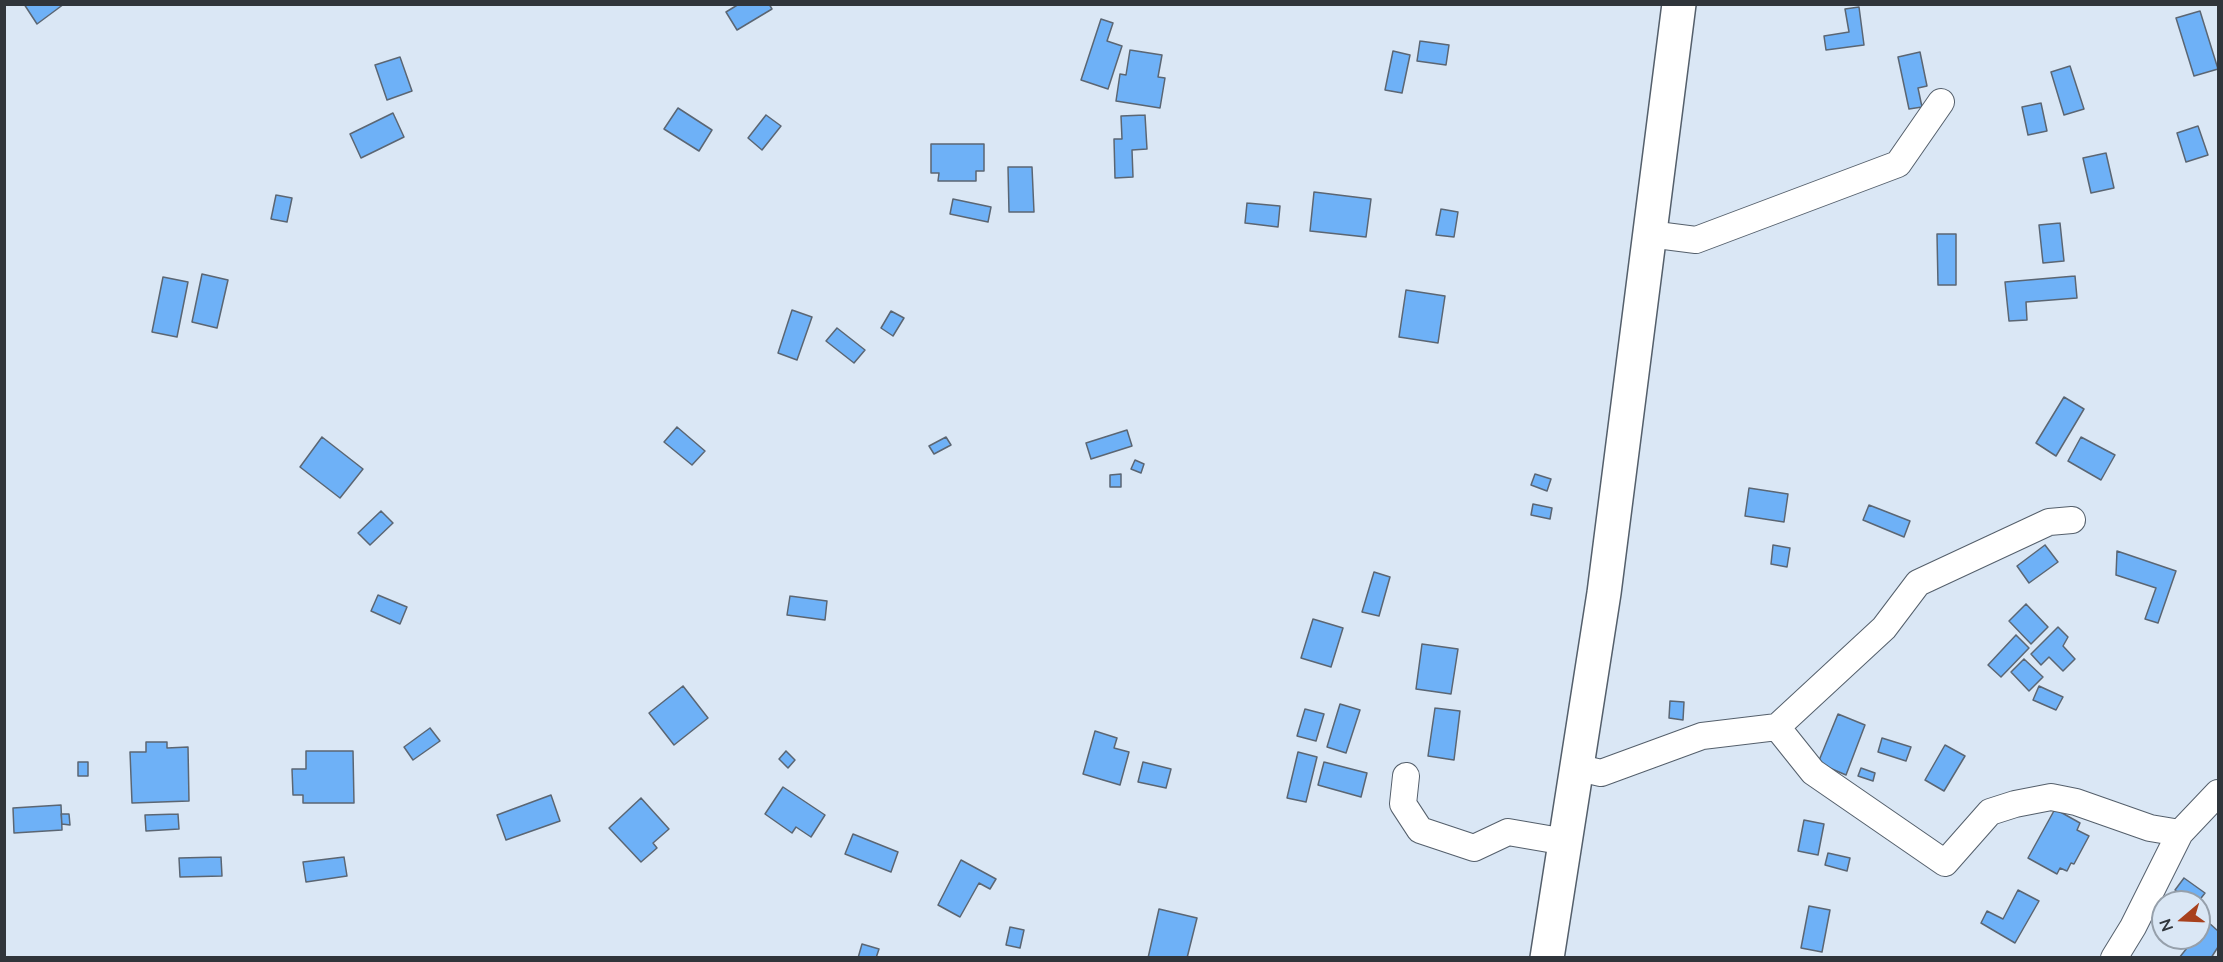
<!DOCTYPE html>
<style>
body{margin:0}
#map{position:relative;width:2223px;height:962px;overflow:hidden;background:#dae7f5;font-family:Mulish,sans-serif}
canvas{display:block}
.frame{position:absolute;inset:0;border:6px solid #30353b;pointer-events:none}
.north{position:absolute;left:2151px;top:890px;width:60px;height:60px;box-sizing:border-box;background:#dae7f5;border:2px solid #96a0ab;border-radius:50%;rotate:251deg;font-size:16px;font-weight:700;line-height:24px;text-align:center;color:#30353b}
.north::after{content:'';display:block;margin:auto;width:21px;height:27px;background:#a8411d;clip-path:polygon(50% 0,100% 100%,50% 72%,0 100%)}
</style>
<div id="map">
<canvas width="2223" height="962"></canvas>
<div class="frame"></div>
<div class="north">N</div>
</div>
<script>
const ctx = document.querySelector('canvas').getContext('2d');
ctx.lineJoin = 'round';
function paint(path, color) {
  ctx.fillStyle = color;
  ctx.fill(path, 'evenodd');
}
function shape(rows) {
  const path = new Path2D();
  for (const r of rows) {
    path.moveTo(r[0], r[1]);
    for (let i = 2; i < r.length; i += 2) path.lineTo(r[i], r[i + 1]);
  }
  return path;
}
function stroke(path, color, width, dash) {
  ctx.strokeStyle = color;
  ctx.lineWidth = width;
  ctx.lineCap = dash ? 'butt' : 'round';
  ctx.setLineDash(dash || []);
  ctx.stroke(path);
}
const building = shape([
 [24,4,64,4,37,24,24,4],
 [739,4,769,4,772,9,737,30,726,12,739,4],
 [1859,7,1864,45,1826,50,1824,36,1849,32,1845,9,1859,7],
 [2200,11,2218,69,2194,76,2176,18,2200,11],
 [1101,19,1113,23,1107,41,1122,46,1108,89,1081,80,1101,19],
 [1420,41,1449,45,1446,65,1417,61,1420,41],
 [1130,50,1162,55,1158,77,1165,78,1160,108,1116,101,1120,74,1126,75,1130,50],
 [1393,51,1410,55,1402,93,1385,90,1393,51],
 [1920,52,1927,86,1918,88,1922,107,1909,109,1898,57,1920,52],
 [400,57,412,91,387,100,375,65,400,57],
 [2070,66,2084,109,2064,115,2051,72,2070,66],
 [2041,103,2047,131,2028,135,2022,107,2041,103],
 [678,108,712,130,699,151,664,129,678,108],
 [393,113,404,137,361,158,350,134,393,113],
 [766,115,781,126,762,150,748,138,766,115],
 [1145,115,1147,149,1132,150,1133,177,1115,178,1114,139,1122,139,1121,116,1145,115],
 [2198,126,2208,155,2186,162,2177,133,2198,126],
 [931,144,984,144,984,171,976,171,976,181,938,181,939,173,931,173,931,144],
 [2106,153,2114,188,2091,193,2083,158,2106,153],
 [1008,167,1032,167,1034,212,1009,212,1008,167],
 [1314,192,1371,199,1366,237,1310,231,1314,192],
 [276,195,292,198,287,222,271,219,276,195],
 [953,199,991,207,988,222,950,214,953,199],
 [1247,203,1280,206,1278,227,1245,223,1247,203],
 [1441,209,1458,212,1454,237,1436,235,1441,209],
 [2060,223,2064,261,2043,263,2039,225,2060,223],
 [1937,234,1956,234,1956,285,1938,285,1937,234],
 [202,274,228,280,217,328,192,322,202,274],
 [2075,276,2077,298,2026,302,2027,320,2009,321,2005,282,2075,276],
 [163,277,188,282,177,337,152,332,163,277],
 [1406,290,1445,296,1438,343,1399,337,1406,290],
 [792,310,812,317,797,360,778,353,792,310],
 [891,311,904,318,893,336,881,328,891,311],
 [837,328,865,350,854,363,826,341,837,328],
 [2064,397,2084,409,2056,456,2036,443,2064,397],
 [677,427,705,451,692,465,664,442,677,427],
 [1127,430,1132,446,1091,459,1086,443,1127,430],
 [322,437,363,469,340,498,300,467,322,437],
 [946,437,951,445,934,454,929,446,946,437],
 [2081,437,2115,455,2101,480,2068,461,2081,437],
 [1135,460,1144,464,1141,473,1131,469,1135,460],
 [1121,474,1121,487,1110,487,1110,475,1121,474],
 [1535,474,1551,479,1547,491,1531,485,1535,474],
 [1749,488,1788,494,1784,522,1745,516,1749,488],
 [1533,504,1552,508,1550,519,1531,515,1533,504],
 [1869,505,1910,521,1904,537,1863,520,1869,505],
 [381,511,393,523,370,545,358,533,381,511],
 [1773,545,1790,548,1787,567,1771,564,1773,545],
 [2045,545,2058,562,2029,583,2017,566,2045,545],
 [2117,551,2176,571,2158,623,2145,619,2156,588,2116,575,2117,551],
 [1374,572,1390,577,1379,616,1362,612,1374,572],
 [378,595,407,607,400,624,371,611,378,595],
 [790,596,827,601,825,620,787,615,790,596],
 [2026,604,2048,627,2031,644,2009,621,2026,604],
 [1313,619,1343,628,1331,667,1301,658,1313,619],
 [2058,627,2068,637,2063,646,2075,659,2063,671,2049,657,2041,665,2031,654,2058,627],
 [2016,635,2029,648,2001,677,1988,665,2016,635],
 [1422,644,1458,649,1451,694,1416,689,1422,644],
 [2024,659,2043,677,2029,691,2011,672,2024,659],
 [683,686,708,718,674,745,649,713,683,686],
 [2039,686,2063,697,2056,710,2033,700,2039,686],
 [1670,701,1684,702,1683,720,1669,718,1670,701],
 [1340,704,1360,710,1346,753,1327,747,1340,704],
 [1435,708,1460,711,1454,760,1428,756,1435,708],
 [1305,709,1324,714,1316,741,1297,736,1305,709],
 [1838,714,1865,725,1846,775,1818,763,1838,714],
 [430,728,440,741,413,760,404,747,430,728],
 [1095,731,1117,738,1114,748,1129,752,1120,785,1083,774,1095,731],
 [1882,738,1911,747,1906,761,1878,752,1882,738],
 [146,742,167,742,167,748,188,747,189,801,132,803,130,752,146,752,146,742],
 [1945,745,1965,756,1944,791,1925,780,1945,745],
 [306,751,353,751,354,803,303,803,303,795,293,795,292,769,306,769,306,751],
 [786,751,795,760,788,768,779,759,786,751],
 [1298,752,1317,757,1306,802,1287,798,1298,752],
 [78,762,88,762,88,776,78,776,78,762],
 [1143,762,1171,769,1166,788,1138,782,1143,762],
 [1324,762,1367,773,1361,797,1318,785,1324,762],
 [1861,768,1875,773,1873,781,1858,776,1861,768],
 [783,787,825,815,811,837,796,827,792,833,765,814,783,787],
 [551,795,560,821,506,840,497,815,551,795],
 [641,798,669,829,653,843,657,848,641,862,609,828,641,798],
 [61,805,62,830,14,833,13,808,61,805],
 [2055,809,2080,823,2077,830,2089,836,2074,864,2071,863,2067,871,2060,868,2057,874,2028,858,2055,809],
 [61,814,69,814,70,825,62,824,61,814],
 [178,814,179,829,146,831,145,815,178,814],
 [1804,820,1824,824,1818,855,1798,851,1804,820],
 [853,834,898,852,891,872,845,854,853,834],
 [1828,853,1850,858,1847,871,1825,865,1828,853],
 [221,857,222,876,180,877,179,858,221,857],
 [344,857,347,876,306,882,303,862,344,857],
 [961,860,996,879,990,889,979,883,960,917,938,905,961,860],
 [2184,878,2205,893,2198,902,2191,902,2175,890,2184,878],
 [2018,890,2039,901,2015,943,1981,923,1987,911,2003,919,2018,890],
 [1809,906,1830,910,1822,952,1801,948,1809,906],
 [1159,909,1197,918,1187,958,1148,958,1159,909],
 [2208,922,2218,931,2218,947,2211,958,2179,958,2195,938,2199,938,2199,933,2208,922],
 [1010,927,1024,930,1020,948,1006,945,1010,927],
 [862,944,879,949,876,958,858,958,862,944]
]);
const minor = shape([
 [1649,234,1696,240,1898,164,1941,102],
 [1777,727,1884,628,1918,583,2049,522,2072,520],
 [1575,767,1601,773,1702,736,1777,727,1813,772,1945,863,1990,812,2015,804,2051,797,2076,802,2150,828,2180,833],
 [1406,776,1403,804,1420,830,1474,848,1508,832,1566,842],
 [2114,958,2133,927,2180,833,2218,793]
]);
const primary = shape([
 [1547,958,1604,593,1679,4]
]);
paint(building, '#6eb1f7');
stroke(building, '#5b6673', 1.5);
stroke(minor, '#545f6b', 28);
stroke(primary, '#545f6b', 36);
stroke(minor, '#fff', 26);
stroke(primary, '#fff', 33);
</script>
